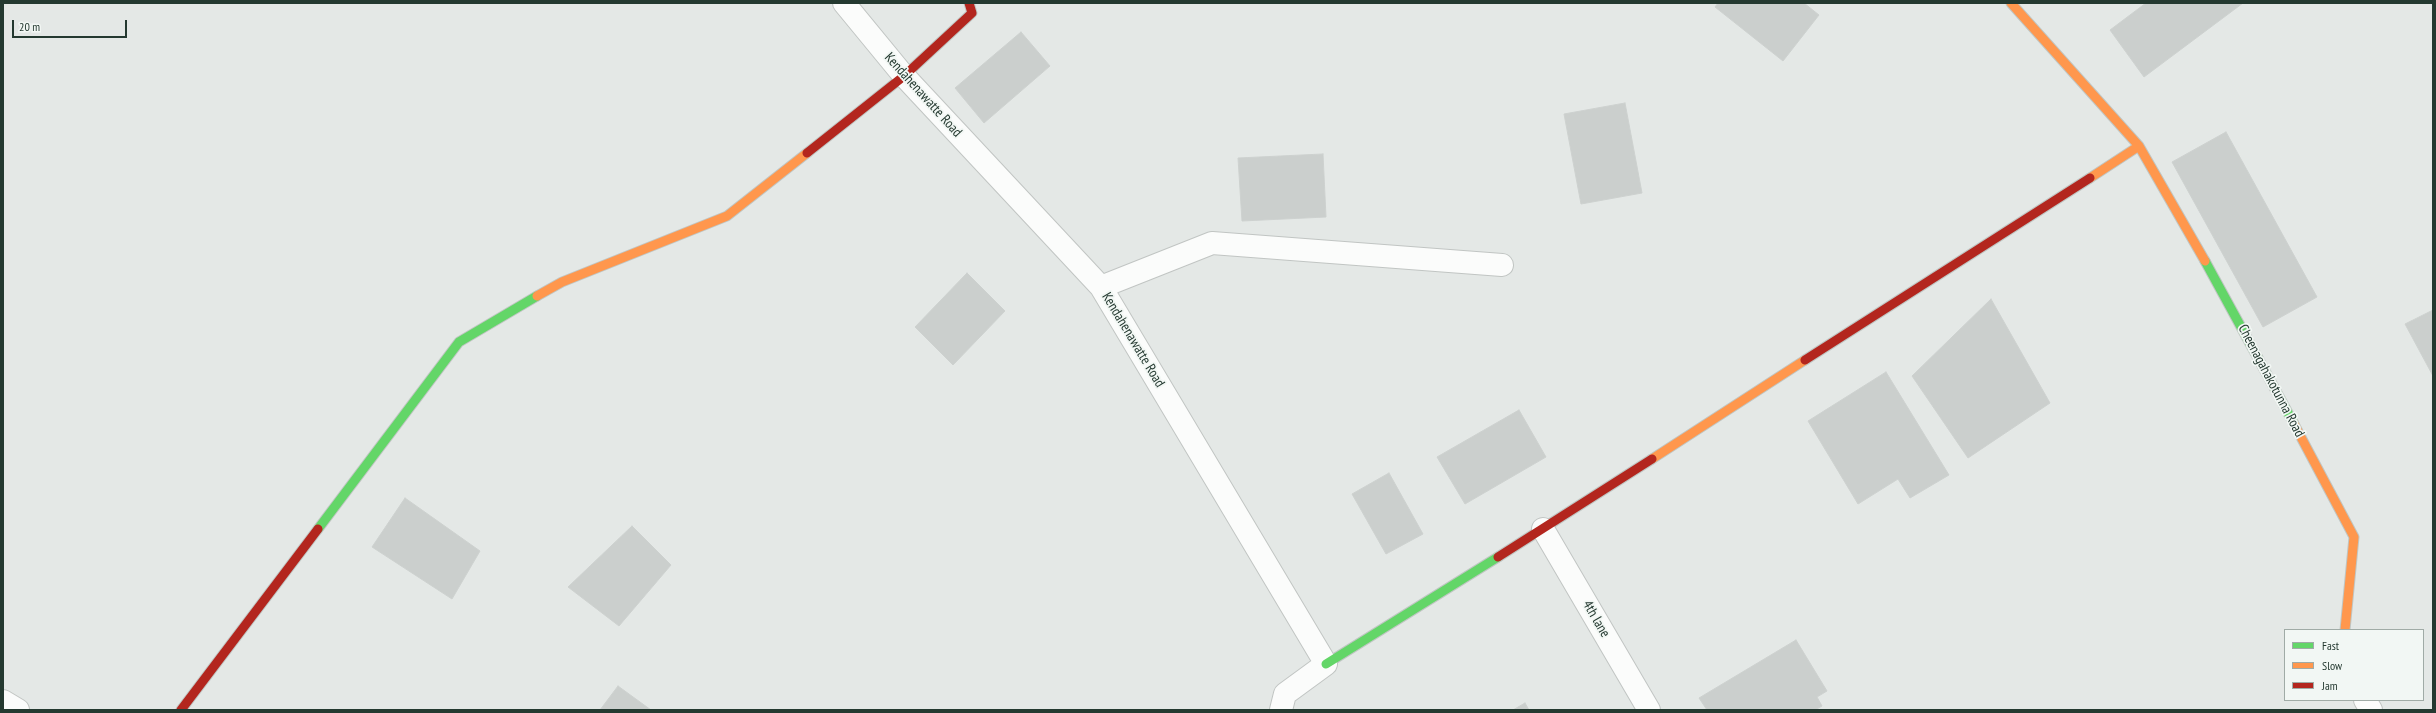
<!DOCTYPE html>
<style>
body{margin:0}
#map{position:relative;width:2436px;height:713px;overflow:hidden;background:#e4e8e6;font-family:"PT Sans Narrow",sans-serif}
canvas{display:block}
.frame{position:absolute;inset:0;border:4px solid #243930;pointer-events:none}
.legend{position:absolute;left:2284px;top:629px;width:140px;height:72px;box-sizing:border-box;background:#f2f7f4;border:1px solid #a0aba6;margin:0;padding:5px 7px;list-style:none;font-size:12px;color:#243930}
.legend li{display:flex;align-items:center;gap:8px;height:20px}
.legend b{width:20px;border:1px solid #a0aba6}
.scale{position:absolute;left:12px;top:20px;width:115px;height:18px;box-sizing:border-box;border:2px solid #243930;border-top:0;padding-left:5px;font-size:12px;line-height:14px;white-space:nowrap;color:#243930;-webkit-text-stroke:3px #f2f7f4;paint-order:stroke}
</style>
<div id="map">
<canvas width="2436" height="713"></canvas>
<div class="frame"></div>
<ul class="legend">
<li><b style="height:5px;background:#63d668"></b>Fast</li>
<li><b style="height:5px;background:#ff974d"></b>Slow</li>
<li><b style="height:5px;background:#b3261e"></b>Jam</li>
</ul>
<div class="scale">20 m</div>
</div>
<script>
const ctx = document.querySelector('canvas').getContext('2d');
ctx.lineJoin = 'round';
function paint(path, color) {
  ctx.fillStyle = color;
  ctx.fill(path, 'evenodd');
}
function shape(rows) {
  const path = new Path2D();
  for (const r of rows) {
    path.moveTo(r[0], r[1]);
    for (let i = 2; i < r.length; i += 2) path.lineTo(r[i], r[i + 1]);
  }
  return path;
}
function stroke(path, color, width, dash) {
  ctx.strokeStyle = color;
  ctx.lineWidth = width;
  ctx.lineCap = dash ? 'butt' : 'round';
  ctx.setLineDash(dash || []);
  ctx.stroke(path);
}
function drawText(font, color, halo, rows, align = 'center') {
  ctx.font = font + ' "PT Sans Narrow",sans-serif';
  ctx.lineWidth = 3.5;
  ctx.setLineDash([]);
  ctx.textBaseline = 'middle';
  ctx.strokeStyle = halo;
  ctx.fillStyle = color;
  for (const [text, x, y, turn = 0] of rows) {
    ctx.save();
    ctx.translate(x, y);
    ctx.rotate((+turn || 0) * Math.PI / 180);
    ctx.textAlign = isNaN(turn) ? turn : align;
    if (halo) ctx.strokeText(text, 0, 0);
    ctx.fillText(text, 0, 0);
    ctx.restore();
  }
}
const building = shape([
 [1718,3,1804,3,1819,15,1783,61,1715,7,1718,3],
 [2146,3,2243,3,2144,77,2110,30,2146,3],
 [1021,32,1050,66,984,123,955,88,1021,32],
 [1625,103,1642,193,1581,204,1564,114,1625,103],
 [2226,132,2317,297,2263,327,2172,162,2226,132],
 [1323,154,1326,217,1242,221,1238,158,1323,154],
 [967,273,1005,311,953,365,915,327,967,273],
 [1991,299,2050,403,1968,458,1912,376,1991,299],
 [2433,310,2433,376,2405,324,2433,310],
 [1886,372,1949,475,1910,498,1898,479,1858,504,1808,421,1886,372],
 [1519,410,1546,457,1465,504,1437,457,1519,410],
 [1389,473,1423,534,1386,554,1352,494,1389,473],
 [405,498,480,551,452,599,372,547,405,498],
 [632,526,671,565,619,626,568,587,632,526],
 [1796,640,1827,691,1817,697,1822,706,1815,710,1707,710,1699,698,1796,640],
 [618,686,651,710,600,710,618,686],
 [1525,703,1529,710,1513,710,1525,703]
]);
const street = shape([
 [844,3,904,76,1101,287,1326,664,1285,694,1281,710],
 [1101,287,1212,243,1502,265],
 [1543,529,1649,710],
 [2365,700,2371,710],
 [3,701,18,710]
]);
const fast = shape([
 [2205,261,2294,424],
 [318,529,459,342,537,296],
 [1326,664,1498,557]
]);
const slow = shape([
 [2011,3,2139,146,2205,261],
 [2090,178,2139,146],
 [537,296,562,282,727,216,807,153],
 [2294,424,2354,537,2345,630],
 [1652,459,1805,360]
]);
const jam = shape([
 [807,153,904,76,972,13,969,3],
 [1805,360,2090,178],
 [1498,557,1652,459],
 [181,710,318,529]
]);
const streetNames = [
 ["Kendahenawatte Road",923,95,48],
 ["Kendahenawatte Road",1133,340,59],
 ["Cheenagahakotunna Road",2271,381,62],
 ["4th lane",1596,619,60]
];
paint(building, '#cbcfcd');
stroke(building, '#cdd1cf', 1);
stroke(street, '#c1c5c3', 24);
stroke(fast, '#c0c6c3', 11);
stroke(slow, '#c0c6c3', 11);
stroke(jam, '#c0c6c3', 11);
stroke(street, '#fbfcfb', 22);
stroke(fast, '#63d668', 9);
stroke(slow, '#ff974d', 9);
stroke(jam, '#b3261e', 9);
drawText('14px', '#243930', '#f2f7f4', streetNames);
</script>
